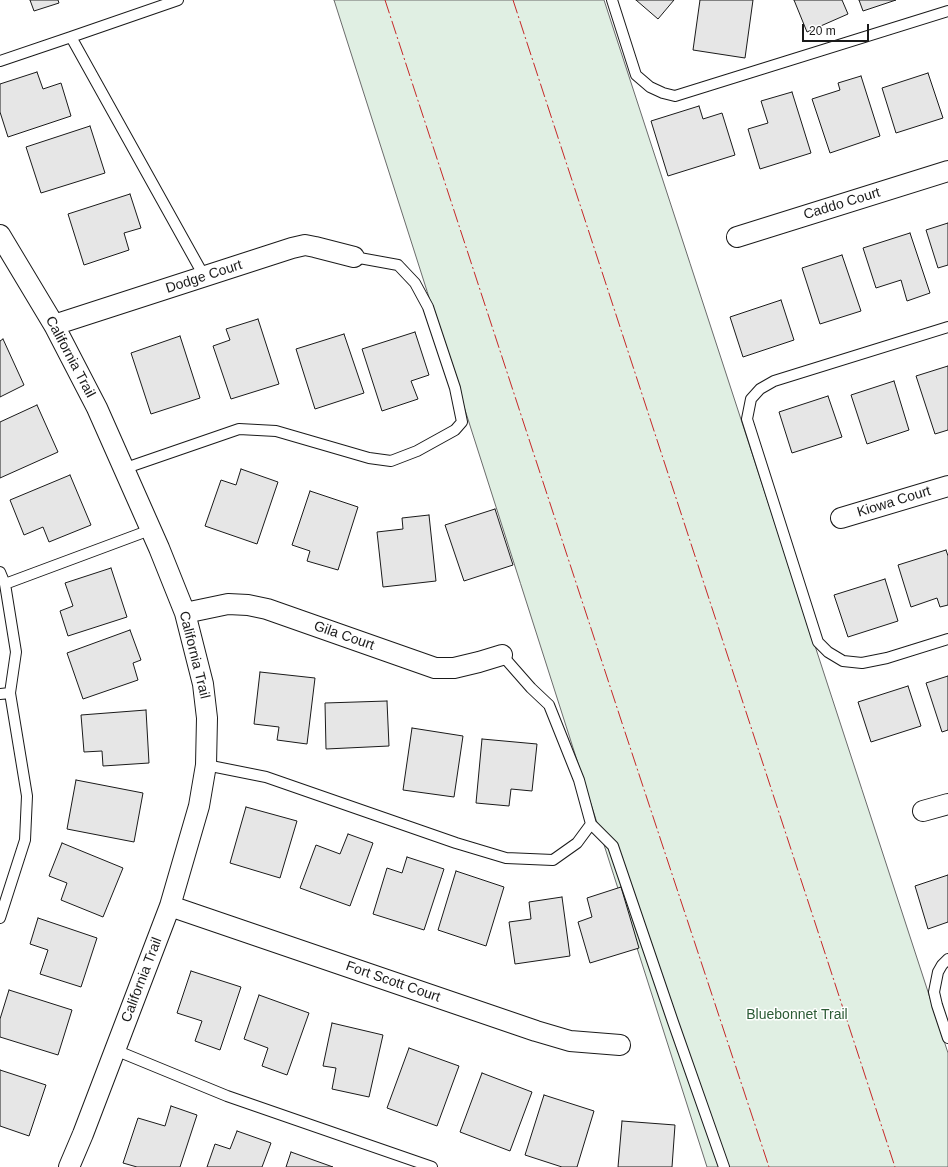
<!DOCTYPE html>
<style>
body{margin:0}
#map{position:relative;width:948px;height:1167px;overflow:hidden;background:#fff;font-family:Arial,sans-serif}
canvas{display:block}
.scale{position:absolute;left:802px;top:24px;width:67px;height:18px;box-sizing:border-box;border:2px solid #1a1a1a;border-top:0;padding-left:5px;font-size:12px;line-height:14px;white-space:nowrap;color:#1a1a1a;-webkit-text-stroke:3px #fff;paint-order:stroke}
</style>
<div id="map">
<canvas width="948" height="1167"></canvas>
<div class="scale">20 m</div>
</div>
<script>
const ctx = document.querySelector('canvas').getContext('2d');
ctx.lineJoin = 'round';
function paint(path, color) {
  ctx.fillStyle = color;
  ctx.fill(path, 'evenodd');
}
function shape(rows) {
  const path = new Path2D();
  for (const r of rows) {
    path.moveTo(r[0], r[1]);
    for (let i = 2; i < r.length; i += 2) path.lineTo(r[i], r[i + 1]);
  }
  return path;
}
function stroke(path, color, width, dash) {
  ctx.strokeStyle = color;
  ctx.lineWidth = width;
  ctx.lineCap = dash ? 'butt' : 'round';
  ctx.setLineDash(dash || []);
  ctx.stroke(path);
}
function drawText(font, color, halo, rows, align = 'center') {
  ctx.font = font + ' Arial,sans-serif';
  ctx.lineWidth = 3;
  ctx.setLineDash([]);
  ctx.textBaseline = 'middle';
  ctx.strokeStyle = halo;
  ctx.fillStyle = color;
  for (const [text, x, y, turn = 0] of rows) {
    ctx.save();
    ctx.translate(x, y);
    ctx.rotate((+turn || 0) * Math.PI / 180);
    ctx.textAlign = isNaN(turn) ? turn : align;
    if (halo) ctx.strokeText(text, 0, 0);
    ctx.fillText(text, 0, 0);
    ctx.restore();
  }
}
const green = shape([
 [334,0,604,0,948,1053,948,1167,707,1167,334,0]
]);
const building = shape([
 [30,0,58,0,59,3,34,11,30,0],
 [636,0,674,0,658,19,636,0],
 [700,0,753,0,745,58,693,50,700,0],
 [794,0,842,0,848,14,807,32,794,0],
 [859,0,896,0,863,11,859,0],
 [37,72,43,89,61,83,71,116,8,137,0,112,0,84,37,72],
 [928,73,943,118,896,133,882,88,928,73],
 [861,76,880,136,830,153,812,99,840,90,838,83,861,76],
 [792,92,811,153,760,169,748,129,768,123,761,101,792,92],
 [699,106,703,119,722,113,735,155,668,176,651,121,699,106],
 [90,126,105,173,41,193,26,147,90,126],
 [130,194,141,228,124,233,129,250,84,265,68,214,130,194],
 [948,223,948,265,938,268,926,230,948,223],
 [910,233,930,293,907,301,901,280,876,288,863,248,910,233],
 [842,255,861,311,820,324,802,268,842,255],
 [781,300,794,340,743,357,730,317,781,300],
 [258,319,279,384,231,399,213,346,230,340,226,329,258,319],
 [415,332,429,375,411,381,418,399,382,411,362,349,415,332],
 [344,334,364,393,315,409,296,349,344,334],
 [180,336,200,398,151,414,131,353,180,336],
 [3,339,24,385,0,397,0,341,3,339],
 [948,366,948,430,935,434,916,376,948,366],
 [894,381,909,430,867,444,851,395,894,381],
 [828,396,842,437,792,453,779,412,828,396],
 [37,405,58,452,0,478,0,422,37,405],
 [241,469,278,482,257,544,205,526,221,480,236,485,241,469],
 [70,475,91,525,49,542,43,527,24,535,10,500,70,475],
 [310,491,358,507,338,570,307,561,310,551,292,545,310,491],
 [495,509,513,565,464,581,445,525,495,509],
 [429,515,436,581,383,587,377,532,403,529,402,518,429,515],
 [946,550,948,556,948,605,940,607,937,598,911,607,898,565,946,550],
 [111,568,127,617,68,636,60,611,73,606,65,583,111,568],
 [885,579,898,621,848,637,834,595,885,579],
 [130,630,141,660,133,663,138,680,83,699,67,653,130,630],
 [260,672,315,678,307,744,277,740,279,727,254,724,260,672],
 [948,676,948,730,942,732,926,683,948,676],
 [908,686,921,726,871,742,858,702,908,686],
 [387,701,389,746,326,749,325,703,387,701],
 [146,710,149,763,103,766,102,751,84,752,81,715,146,710],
 [412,728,463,736,454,797,403,790,412,728],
 [482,739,537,744,532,791,511,789,509,806,476,803,482,739],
 [76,780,143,793,134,842,67,829,76,780],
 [246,807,297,821,280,878,230,863,246,807],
 [348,834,373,843,350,906,300,888,316,845,340,854,348,834],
 [62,843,123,868,103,917,61,900,67,883,49,876,62,843],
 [407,857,444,869,424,930,373,914,387,868,402,873,407,857],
 [456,871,504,887,486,946,438,930,456,871],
 [948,875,948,922,928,929,915,886,948,875],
 [621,887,639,948,590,963,578,922,592,917,587,898,621,887],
 [562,897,570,956,515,964,509,922,531,919,529,902,562,897],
 [38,918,97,938,81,987,40,974,48,950,30,944,38,918],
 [191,971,241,987,220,1050,195,1041,202,1021,177,1013,191,971],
 [9,990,72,1010,58,1055,0,1037,0,1019,9,990],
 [259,995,309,1013,287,1075,262,1066,268,1048,244,1039,259,995],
 [332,1023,383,1035,369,1097,332,1089,336,1068,323,1066,332,1023],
 [409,1048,459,1066,437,1126,387,1108,409,1048],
 [0,1070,46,1085,29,1136,0,1126,0,1070],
 [482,1073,532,1092,510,1151,460,1132,482,1073],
 [544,1095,594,1111,577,1167,562,1167,525,1155,544,1095],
 [171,1106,197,1115,180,1167,137,1167,123,1163,138,1118,165,1126,171,1106],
 [622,1121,675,1125,672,1167,618,1167,622,1121],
 [237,1131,271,1143,262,1167,207,1167,215,1144,230,1149,237,1131],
 [291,1152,333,1167,286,1167,291,1152]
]);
const lane = shape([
 [612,0,636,75,650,87,663,93,675,96,948,11],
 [71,37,178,0],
 [0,61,71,37,204,276],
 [948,327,774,381,760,389,751,399,747,419,818,642,828,652,843,661,862,663,887,658,948,639],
 [123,469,239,429,276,431,369,458,391,461,417,451,455,430,462,422,455,388,428,307,415,283,398,265,354,257],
 [0,572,5,584,16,652,10,693,0,694],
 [5,584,150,530],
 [206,765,266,777,456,843,506,858,553,860,577,843,591,824,579,780,549,705,531,688,502,655],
 [591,824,613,846,673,1022,724,1167],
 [0,918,25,840,27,796,10,693],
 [948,959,942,965,938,972,934,992,937,1005,948,1038],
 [115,1050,227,1096,432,1167]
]);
const street = shape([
 [0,235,54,325,97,408,159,548,185,613,203,684,207,718,206,765,199,806,170,906,83,1134,69,1167],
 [737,237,948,171],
 [54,325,292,248,305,245,315,247,354,257],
 [841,518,948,486],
 [185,613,228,604,248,605,267,609,435,668,454,668,479,662,502,655],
 [923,811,948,804],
 [170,906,536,1031,570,1041,620,1045]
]);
const power = shape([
 [385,0,624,729,769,1167],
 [513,0,895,1167]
]);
const streetNames = [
 ["Caddo Court",842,204,-17],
 ["Dodge Court",204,277,-18],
 ["California Trail",70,357,62],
 ["Kiowa Court",894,502,-17],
 ["Gila Court",344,636,19],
 ["California Trail",194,655,76],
 ["California Trail",142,980,-69],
 ["Fort Scott Court",393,982,19]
];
const parkNames = [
 ["Bluebonnet Trail",797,1015]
];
paint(green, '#e0efe3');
stroke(green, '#6a6a6a', 1);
paint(building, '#e6e6e6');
stroke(building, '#1a1a1a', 1);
stroke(lane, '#1a1a1a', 12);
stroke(street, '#1a1a1a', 22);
stroke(lane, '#fff', 10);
stroke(street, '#fff', 20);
stroke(power, '#c62828', 1, [14, 3, 2, 3]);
drawText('14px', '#1a1a1a', '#fff', streetNames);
drawText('14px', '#2b5a34', '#fff', parkNames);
</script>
